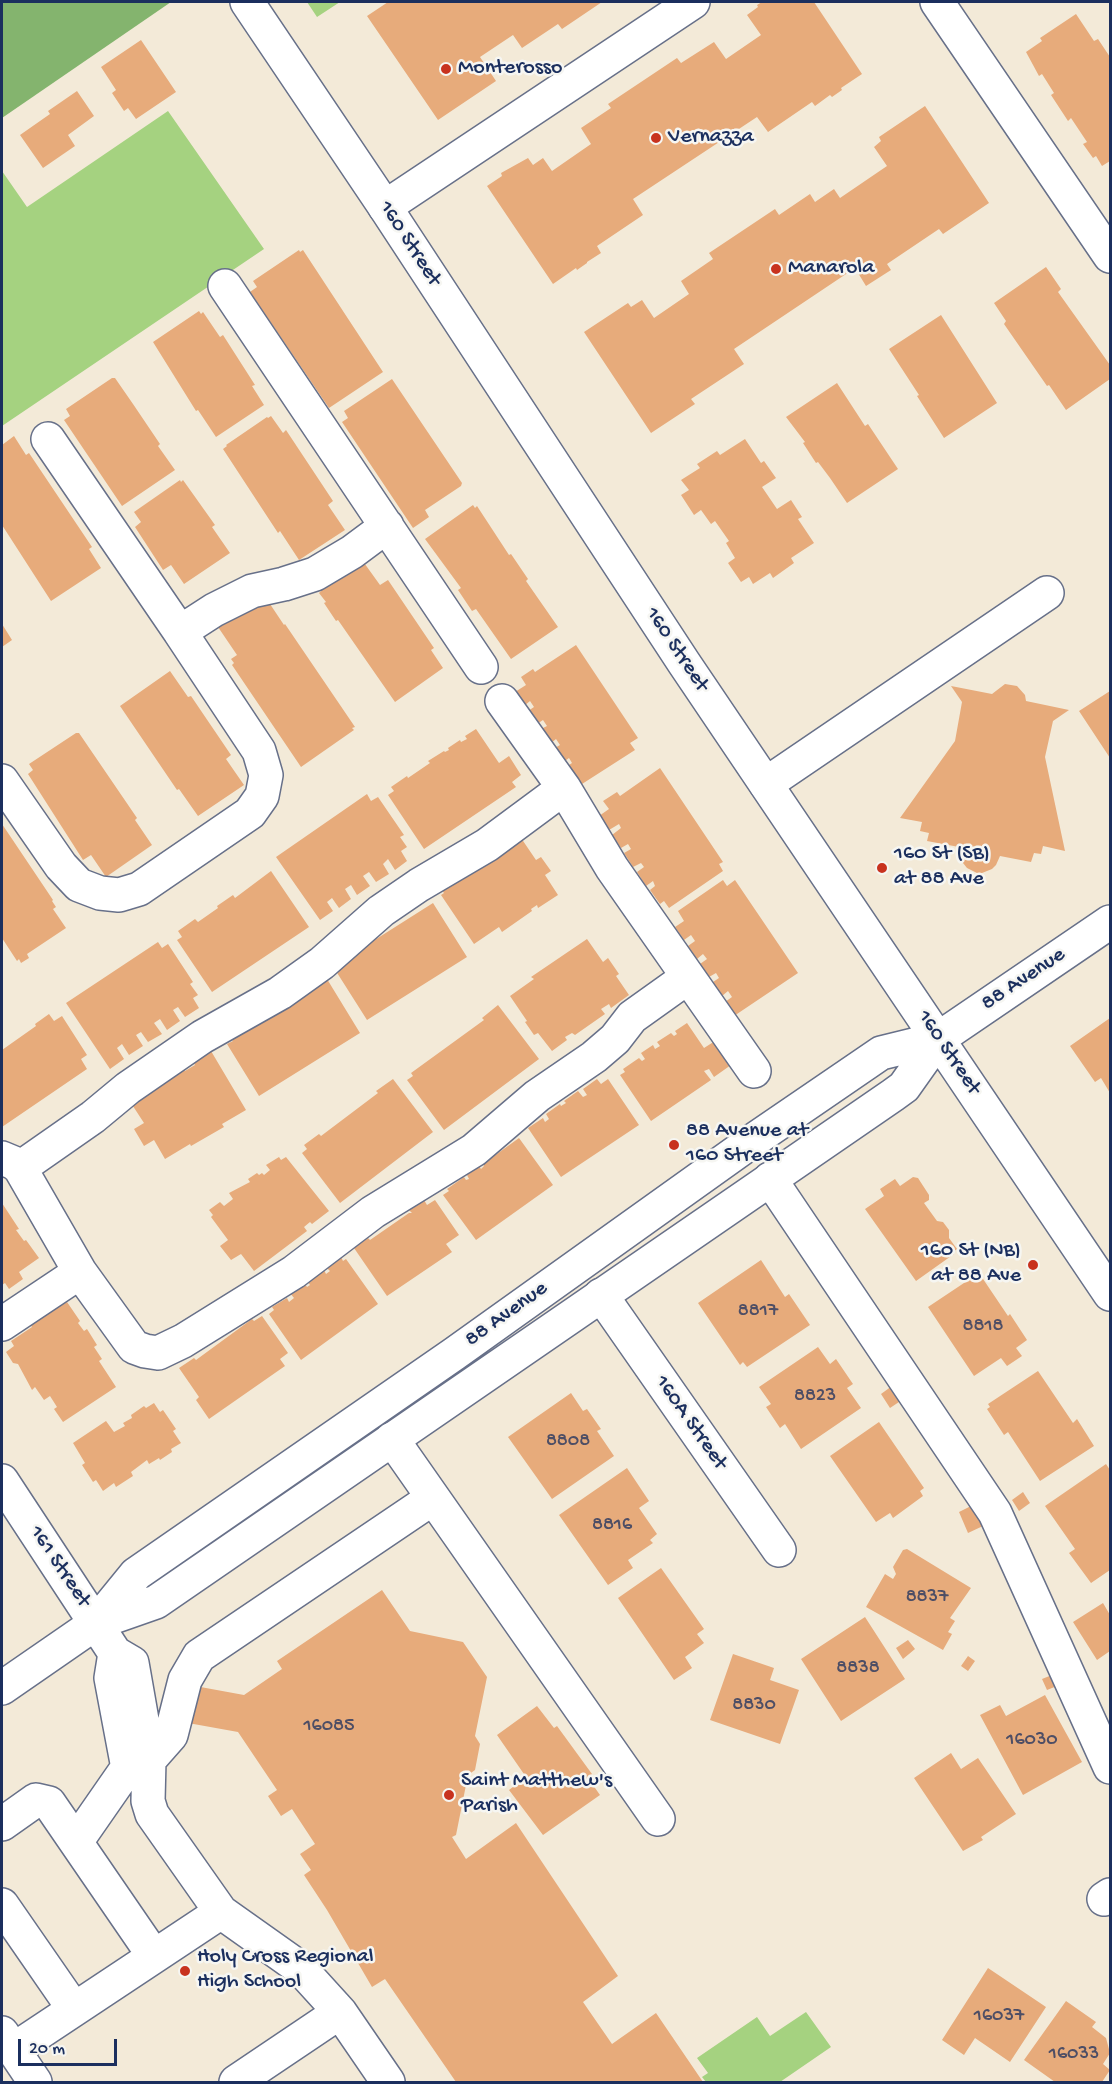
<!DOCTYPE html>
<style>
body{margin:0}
#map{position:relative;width:1112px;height:2084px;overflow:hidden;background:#f3ead8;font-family:"Gochi Hand",sans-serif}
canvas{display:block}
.frame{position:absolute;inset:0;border:3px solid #1b2f5e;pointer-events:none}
.scale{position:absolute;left:18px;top:2039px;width:99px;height:27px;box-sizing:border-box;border:3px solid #1b2f5e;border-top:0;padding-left:8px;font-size:18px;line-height:21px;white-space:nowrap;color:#1b2f5e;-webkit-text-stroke:4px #f6f6f2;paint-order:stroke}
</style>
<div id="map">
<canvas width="1112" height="2084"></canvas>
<div class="frame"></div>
<div class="scale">20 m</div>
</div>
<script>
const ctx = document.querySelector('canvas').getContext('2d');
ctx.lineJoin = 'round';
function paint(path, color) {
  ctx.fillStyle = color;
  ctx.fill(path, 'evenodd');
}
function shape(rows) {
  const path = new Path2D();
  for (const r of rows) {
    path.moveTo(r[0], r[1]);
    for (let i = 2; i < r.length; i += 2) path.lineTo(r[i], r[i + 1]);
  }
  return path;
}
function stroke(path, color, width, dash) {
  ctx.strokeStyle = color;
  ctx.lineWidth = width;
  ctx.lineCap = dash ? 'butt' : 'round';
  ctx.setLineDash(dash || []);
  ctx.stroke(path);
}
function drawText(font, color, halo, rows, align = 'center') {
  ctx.font = font + ' "Gochi Hand",sans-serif';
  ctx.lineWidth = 5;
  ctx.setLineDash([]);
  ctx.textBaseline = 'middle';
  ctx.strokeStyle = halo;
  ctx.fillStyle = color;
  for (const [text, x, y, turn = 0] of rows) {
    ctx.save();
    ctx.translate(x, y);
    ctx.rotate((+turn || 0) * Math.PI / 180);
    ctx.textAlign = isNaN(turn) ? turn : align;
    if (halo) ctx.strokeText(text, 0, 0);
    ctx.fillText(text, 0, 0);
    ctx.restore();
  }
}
const green = shape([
 [307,2,340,2,317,17],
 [168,111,264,249,2,426,2,171,27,207],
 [806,2012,831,2047,780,2082,706,2082,702,2077,708,2073,697,2058,757,2017,770,2036]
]);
const forest = shape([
 [2,2,171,2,2,118]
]);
const building = shape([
 [388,2,602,2,562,29,558,24,522,48,513,35,480,57,496,81,438,120,367,16],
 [762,2,814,2,862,74,841,88,842,90,832,97,830,95,815,106,812,102,768,132,757,117,633,199,643,215,597,246,601,253,587,262,587,263,577,270,576,268,553,284,487,186,502,176,501,173,528,158,533,165,543,158,552,171,591,144,581,128,611,108,608,104,677,58,681,63,714,42,726,59,761,35,747,15,758,7,757,5],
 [1076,14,1094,41,1098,39,1110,57,1110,161,1102,166,1096,156,1093,158,1083,144,1087,142,1071,118,1068,121,1051,95,1054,93,1042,74,1039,76,1026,52,1042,41,1040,38],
 [141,40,176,92,136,119,128,108,124,111,112,93,116,90,101,67],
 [77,91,94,116,68,135,75,146,43,168,20,135,50,114,48,111],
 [925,106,989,203,943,234,939,229,887,264,891,270,866,286,855,268,734,349,744,364,691,399,695,404,651,433,584,332,628,303,631,307,642,300,654,318,689,294,681,281,713,259,709,253,775,209,779,215,810,194,815,202,834,189,840,198,887,166,874,147,881,141,879,137],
 [299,250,300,252,303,250,383,372,329,408,250,292,257,287,253,281],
 [1046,267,1061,289,1058,292,1110,365,1110,379,1066,410,1049,385,1047,386,1004,324,1006,321,994,303],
 [199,311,201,314,203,312,220,337,223,335,255,385,252,386,264,405,216,437,198,410,196,411,153,342],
 [941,315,997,403,944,438,917,396,919,395,889,349],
 [112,378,115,378,133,404,160,444,158,446,175,470,122,506,64,420,70,416,66,409],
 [392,379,462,483,461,486,425,510,429,517,413,528,342,422,348,418,344,411],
 [837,383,865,426,868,424,898,469,847,503,830,478,818,462,816,463,803,443,805,442,786,417],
 [271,416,283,433,286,430,333,501,328,505,345,530,299,560,280,531,278,533,223,449,227,446,226,445,267,417,268,418],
 [14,436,26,455,29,453,92,547,89,549,101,568,51,601,2,525,2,445],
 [745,439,761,463,764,461,776,478,762,487,777,509,791,500,802,517,798,519,814,543,791,558,794,563,773,578,770,573,753,584,749,577,741,582,728,563,735,558,726,543,729,541,715,521,711,524,701,510,694,515,681,495,689,490,681,480,700,468,697,464,717,451,720,455],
 [180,480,181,482,183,480,215,525,212,527,230,553,184,584,171,565,163,570,135,527,141,522,134,512],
 [473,505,475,508,477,506,509,555,511,554,528,579,526,581,558,627,511,659,476,609,472,611,458,590,461,588,425,539],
 [362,560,380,585,388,580,434,648,431,650,443,668,395,702,338,620,336,621,324,603,326,602,319,593,321,591,320,590],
 [261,598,266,598,284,625,285,624,355,727,352,728,354,730,301,767,232,665,234,663,231,659,237,655,218,627],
 [2,624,12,640,2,647],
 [576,645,638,738,630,743,635,750,582,784,578,778,574,781,566,767,572,763,569,758,562,763,553,749,560,745,556,739,550,744,541,729,547,726,543,720,537,724,528,711,534,707,530,701,524,706,515,692,526,685,521,677,533,669,535,672],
 [170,671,188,697,191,696,231,755,226,759,244,785,198,816,179,789,177,790,120,706],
 [1005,684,1017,686,1025,695,1026,701,1069,710,1053,721,1045,757,1065,851,1043,846,1041,854,1034,853,1031,862,1000,856,996,865,992,869,982,873,977,873,967,868,963,863,958,852,959,847,927,841,929,833,920,831,922,822,900,818,955,741,962,702,951,686,992,694],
 [1110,691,1110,758,1079,711],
 [476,729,499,763,509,756,521,775,512,782,516,787,424,849,388,795,394,791,391,787,407,776,408,778,430,763,428,761,444,751,445,752,449,750,448,748,460,740,461,742,467,739,465,736],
 [76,733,79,733,137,818,135,820,152,845,106,877,91,855,83,860,28,774,33,770,29,764],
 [660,768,723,862,719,864,723,871,669,908,664,901,660,904,650,890,655,886,653,881,646,886,637,872,644,867,641,863,633,867,624,853,631,849,628,844,621,848,612,835,621,828,619,824,609,830,599,816,609,809,603,801,617,792,620,796],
 [367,794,371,801,378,797,404,835,400,837,407,847,401,851,407,861,395,870,388,859,383,864,389,874,376,882,369,872,363,876,370,886,357,895,351,885,345,889,351,899,339,908,332,898,327,902,333,911,320,920,276,857],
 [2,824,53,900,52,901,56,907,53,909,66,928,27,954,29,958,21,963,19,959,17,961,2,938],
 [519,835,536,860,541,857,551,871,545,875,558,895,538,908,537,905,531,909,532,911,502,932,499,927,474,944,441,895,444,893,438,885],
 [271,871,309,927,212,992,177,940,182,937,178,931,195,919,198,922,218,908,217,906,233,895,235,898],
 [723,880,727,886,735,880,798,973,734,1016,725,1002,732,997,728,991,722,996,713,982,719,978,716,973,709,977,700,964,707,959,703,954,697,959,688,946,695,941,691,935,684,940,675,927,684,921,678,911],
 [433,903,467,957,367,1020,334,968,340,962],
 [587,939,603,962,608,958,619,974,616,976,629,995,611,1008,609,1004,601,1009,605,1014,575,1035,572,1033,565,1037,567,1040,552,1051,538,1033,534,1035,525,1022,527,1021,510,996,534,979,531,977],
 [158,942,162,948,168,944,193,982,190,984,198,995,193,998,199,1008,185,1017,178,1007,173,1010,180,1021,167,1030,160,1019,154,1023,162,1034,148,1042,141,1032,136,1035,143,1046,129,1055,122,1044,117,1048,124,1059,110,1069,66,1003],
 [327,979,360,1033,259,1096,227,1044,233,1041,230,1037,248,1026,250,1029],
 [498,1005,539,1059,444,1130,407,1080,413,1076,411,1073,484,1020,482,1018],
 [49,1014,54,1021,62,1016,87,1055,81,1059,87,1069,2,1127,2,1050,36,1026,35,1024],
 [1110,1018,1110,1093,1101,1078,1095,1082,1070,1046],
 [687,1023,704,1048,715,1041,731,1065,714,1077,709,1069,704,1071,711,1080,651,1121,620,1075,625,1072,623,1069,639,1058,642,1061,645,1059,641,1053,653,1045,655,1049,660,1046,657,1042,671,1033,674,1036,677,1034,675,1031],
 [211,1051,246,1110,222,1124,224,1127,191,1146,190,1144,165,1159,154,1140,144,1146,134,1129,144,1123,129,1100,160,1086,158,1083,183,1068,185,1071,195,1065,193,1062],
 [393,1079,433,1132,340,1203,302,1153,307,1149,304,1145,319,1134,321,1136,378,1093,376,1091],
 [597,1079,601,1084,608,1079,639,1125,561,1177,528,1128,543,1118,545,1122,549,1119,546,1114,560,1104,561,1106,566,1103,564,1101,578,1091,583,1097,587,1095,583,1089],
 [519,1138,553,1185,476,1240,443,1195,449,1191,447,1189,464,1177,466,1180,469,1179,467,1175,479,1166,481,1169,484,1166,483,1164],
 [279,1157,281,1160,286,1157,329,1211,312,1224,310,1222,304,1227,307,1231,254,1271,241,1254,231,1260,220,1246,228,1240,211,1217,213,1215,209,1210,220,1202,224,1206,233,1199,229,1193,250,1182,248,1179,257,1173,259,1175,262,1173,264,1175,270,1170,266,1165],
 [913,1177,918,1178,929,1195,929,1200,924,1203,937,1221,943,1222,949,1230,949,1238,957,1249,953,1252,954,1254,916,1281,865,1209,884,1196,880,1189,895,1179,900,1186],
 [424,1200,427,1205,435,1200,459,1235,446,1244,452,1252,387,1296,354,1248,368,1238,370,1240,409,1213,412,1213,409,1210],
 [2,1203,19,1229,16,1230,24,1241,26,1240,39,1258,19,1272,23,1279,9,1289,5,1283,2,1285],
 [341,1257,343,1261,346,1259,378,1304,301,1360,269,1314,274,1310,272,1307,287,1298,289,1302,294,1298,290,1293,304,1283,307,1287,310,1285,307,1281,324,1270,326,1274,330,1271,327,1268],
 [761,1260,785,1297,789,1294,810,1325,747,1367,743,1362,740,1365,698,1303],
 [979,1273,1008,1316,1010,1314,1027,1340,1016,1348,1022,1356,1007,1366,1001,1358,974,1376,928,1307],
 [67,1302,80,1321,78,1323,84,1331,87,1329,97,1345,94,1347,102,1359,99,1361,116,1387,63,1422,54,1409,57,1407,50,1396,44,1400,35,1387,32,1390,18,1364,13,1363,6,1352,14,1346,11,1341,32,1327,30,1324],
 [262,1316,288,1353,280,1359,285,1366,209,1419,196,1400,199,1397,179,1368,194,1358,196,1360,252,1319,254,1321],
 [818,1347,830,1364,836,1359,853,1384,847,1388,861,1408,801,1449,785,1424,780,1428,766,1407,771,1404,759,1387],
 [1038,1371,1073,1423,1077,1419,1094,1446,1040,1481,1008,1432,1004,1435,987,1409,990,1407,988,1404],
 [892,1386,902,1400,890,1408,881,1394],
 [571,1393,583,1411,587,1409,601,1429,597,1431,614,1456,552,1499,508,1437],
 [154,1403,160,1412,163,1410,176,1429,173,1431,181,1443,171,1449,172,1452,160,1460,159,1458,149,1464,147,1460,131,1472,133,1476,116,1487,114,1483,103,1491,96,1480,93,1482,82,1465,85,1463,73,1443,106,1421,114,1432,125,1426,123,1423,132,1418,131,1415,144,1406,146,1408],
 [879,1422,924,1488,920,1491,923,1496,893,1518,890,1513,876,1522,830,1456],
 [1106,1464,1110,1470,1110,1570,1091,1583,1069,1553,1075,1549,1045,1506],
 [627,1468,649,1501,639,1508,657,1534,650,1540,653,1543,628,1560,633,1568,608,1585,559,1515],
 [1023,1492,1030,1503,1019,1511,1012,1500],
 [973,1505,983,1526,968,1533,959,1512],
 [907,1549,971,1588,950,1618,955,1621,948,1632,952,1634,943,1650,866,1607,885,1574,893,1579,896,1574,893,1567,903,1550],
 [661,1568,704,1629,697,1634,704,1643,685,1657,692,1668,674,1680,618,1598],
 [382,1590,410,1631,463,1642,487,1677,475,1736,480,1744,475,1770,468,1775,456,1835,452,1837,466,1859,516,1823,618,1976,583,2002,612,2044,656,2013,703,2082,456,2082,385,1979,372,1987,327,1910,304,1875,311,1870,300,1854,315,1844,292,1809,281,1816,268,1796,277,1790,238,1732,188,1723,195,1686,244,1695,282,1669,277,1661],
 [1103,1603,1110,1615,1110,1651,1097,1660,1073,1622],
 [865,1617,905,1679,841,1721,801,1659],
 [908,1640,915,1649,903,1659,896,1648],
 [733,1654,774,1668,770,1680,799,1690,780,1744,710,1720],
 [968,1656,975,1661,968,1671,961,1666],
 [1052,1675,1057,1686,1047,1690,1042,1679],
 [1045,1695,1082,1762,1023,1795,980,1715,1000,1705,1006,1716],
 [537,1706,554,1728,557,1726,592,1774,588,1778,600,1795,543,1835,509,1790,526,1777,497,1735],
 [951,1753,961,1769,978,1758,1016,1814,981,1837,983,1840,963,1851,914,1778],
 [988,1968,1046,2007,1010,2062,975,2038,964,2055,942,2040],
 [1066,2001,1096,2022,1092,2027,1106,2038,1110,2053,1103,2064,1110,2070,1102,2082,1055,2082,1024,2060]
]);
const minor = shape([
 [937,2,1110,256],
 [385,207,693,2],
 [225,286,481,667],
 [48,439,180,632],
 [502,701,564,788,612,868,754,1071],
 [2,781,61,866,79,885,100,893,119,895,139,889,250,813,262,796,266,775,259,751,180,632,214,610,252,591,284,584,315,574,352,552,387,526],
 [766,784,1047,593],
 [2,1158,14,1163,20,1168,80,1272,134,1347,145,1351,158,1353,183,1341,294,1272,373,1212,474,1150,537,1096,594,1057,615,1039,632,1017,688,977],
 [20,1168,93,1117,128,1088,202,1037,280,993,322,963,381,911,419,885,487,845,564,788],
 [770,1179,995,1513,1110,1767],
 [601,1295,779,1550],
 [2,1324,80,1272],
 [392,1439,658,1819],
 [2,1481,115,1653,132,1663,149,1760,148,1801,152,1814,221,1912],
 [149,1760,171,1735,185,1680,199,1656,433,1498],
 [2,1824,36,1800,49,1803,154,1956],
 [76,1842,126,1770,127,1763,111,1678,115,1653],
 [1104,1899,1110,1895],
 [2,1905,74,2009],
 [2,2033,35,2082],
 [13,2050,221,1912,300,1968,340,2012,388,2082],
 [236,2082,340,2012]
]);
const major = shape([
 [247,2,385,207,684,663,1110,1294],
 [96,1623,136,1574,454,1354,748,1144,881,1053,938,1039],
 [2,1688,96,1623,156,1602,893,1095,904,1087,938,1039,1110,922]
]);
const markers = [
 [446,69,6,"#c8321e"],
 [656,138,6,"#c8321e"],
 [776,269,6,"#c8321e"],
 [882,868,6,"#c8321e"],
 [674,1145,6,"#c8321e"],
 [1033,1265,6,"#c8321e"],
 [449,1795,6,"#c8321e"],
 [185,1971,6,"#c8321e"]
];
const numberNames = [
 ["8817",758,1312],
 ["8818",983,1327],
 ["8823",815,1397],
 ["8808",568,1442],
 ["8816",612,1526],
 ["8837",927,1598],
 ["8838",858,1669],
 ["8830",754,1706],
 ["16085",329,1727],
 ["16030",1032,1741],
 ["16037",999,2017],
 ["16033",1074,2055]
];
const poiNames = [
 ["Monterosso",458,69],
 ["Vernazza",668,138],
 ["Manarola",788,269],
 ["160 St (SB)",894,855],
 ["at 88 Ave",894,880],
 ["88 Avenue at",686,1132],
 ["160 Street",686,1157],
 ["160 St (NB)",1021,1252,"right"],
 ["at 88 Ave",1021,1277,"right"],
 ["Saint Matthew's",461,1782],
 ["Parish",461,1807],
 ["Holy Cross Regional",197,1958],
 ["High School",197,1983]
];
const streetNames = [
 ["160 Street",409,244,57],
 ["160 Street",676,650,56],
 ["88 Avenue",1024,980,-34],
 ["160 Street",948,1053,56],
 ["88 Avenue",507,1315,-36],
 ["160A Street",690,1423,55],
 ["161 Street",59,1567,56]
];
paint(green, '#a5d280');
paint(forest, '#84b46e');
paint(building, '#e7ab7b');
stroke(minor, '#677089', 36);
stroke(major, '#677089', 36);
stroke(minor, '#fff', 33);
stroke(major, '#fff', 33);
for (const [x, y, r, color] of markers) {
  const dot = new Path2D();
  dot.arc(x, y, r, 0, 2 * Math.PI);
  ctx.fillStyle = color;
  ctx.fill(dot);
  stroke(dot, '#f6f6f2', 2);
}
drawText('20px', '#4e4e65', null, numberNames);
drawText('22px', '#1b2f5e', '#f6f6f2', poiNames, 'left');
drawText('22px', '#1b2f5e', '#f6f6f2', streetNames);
</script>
